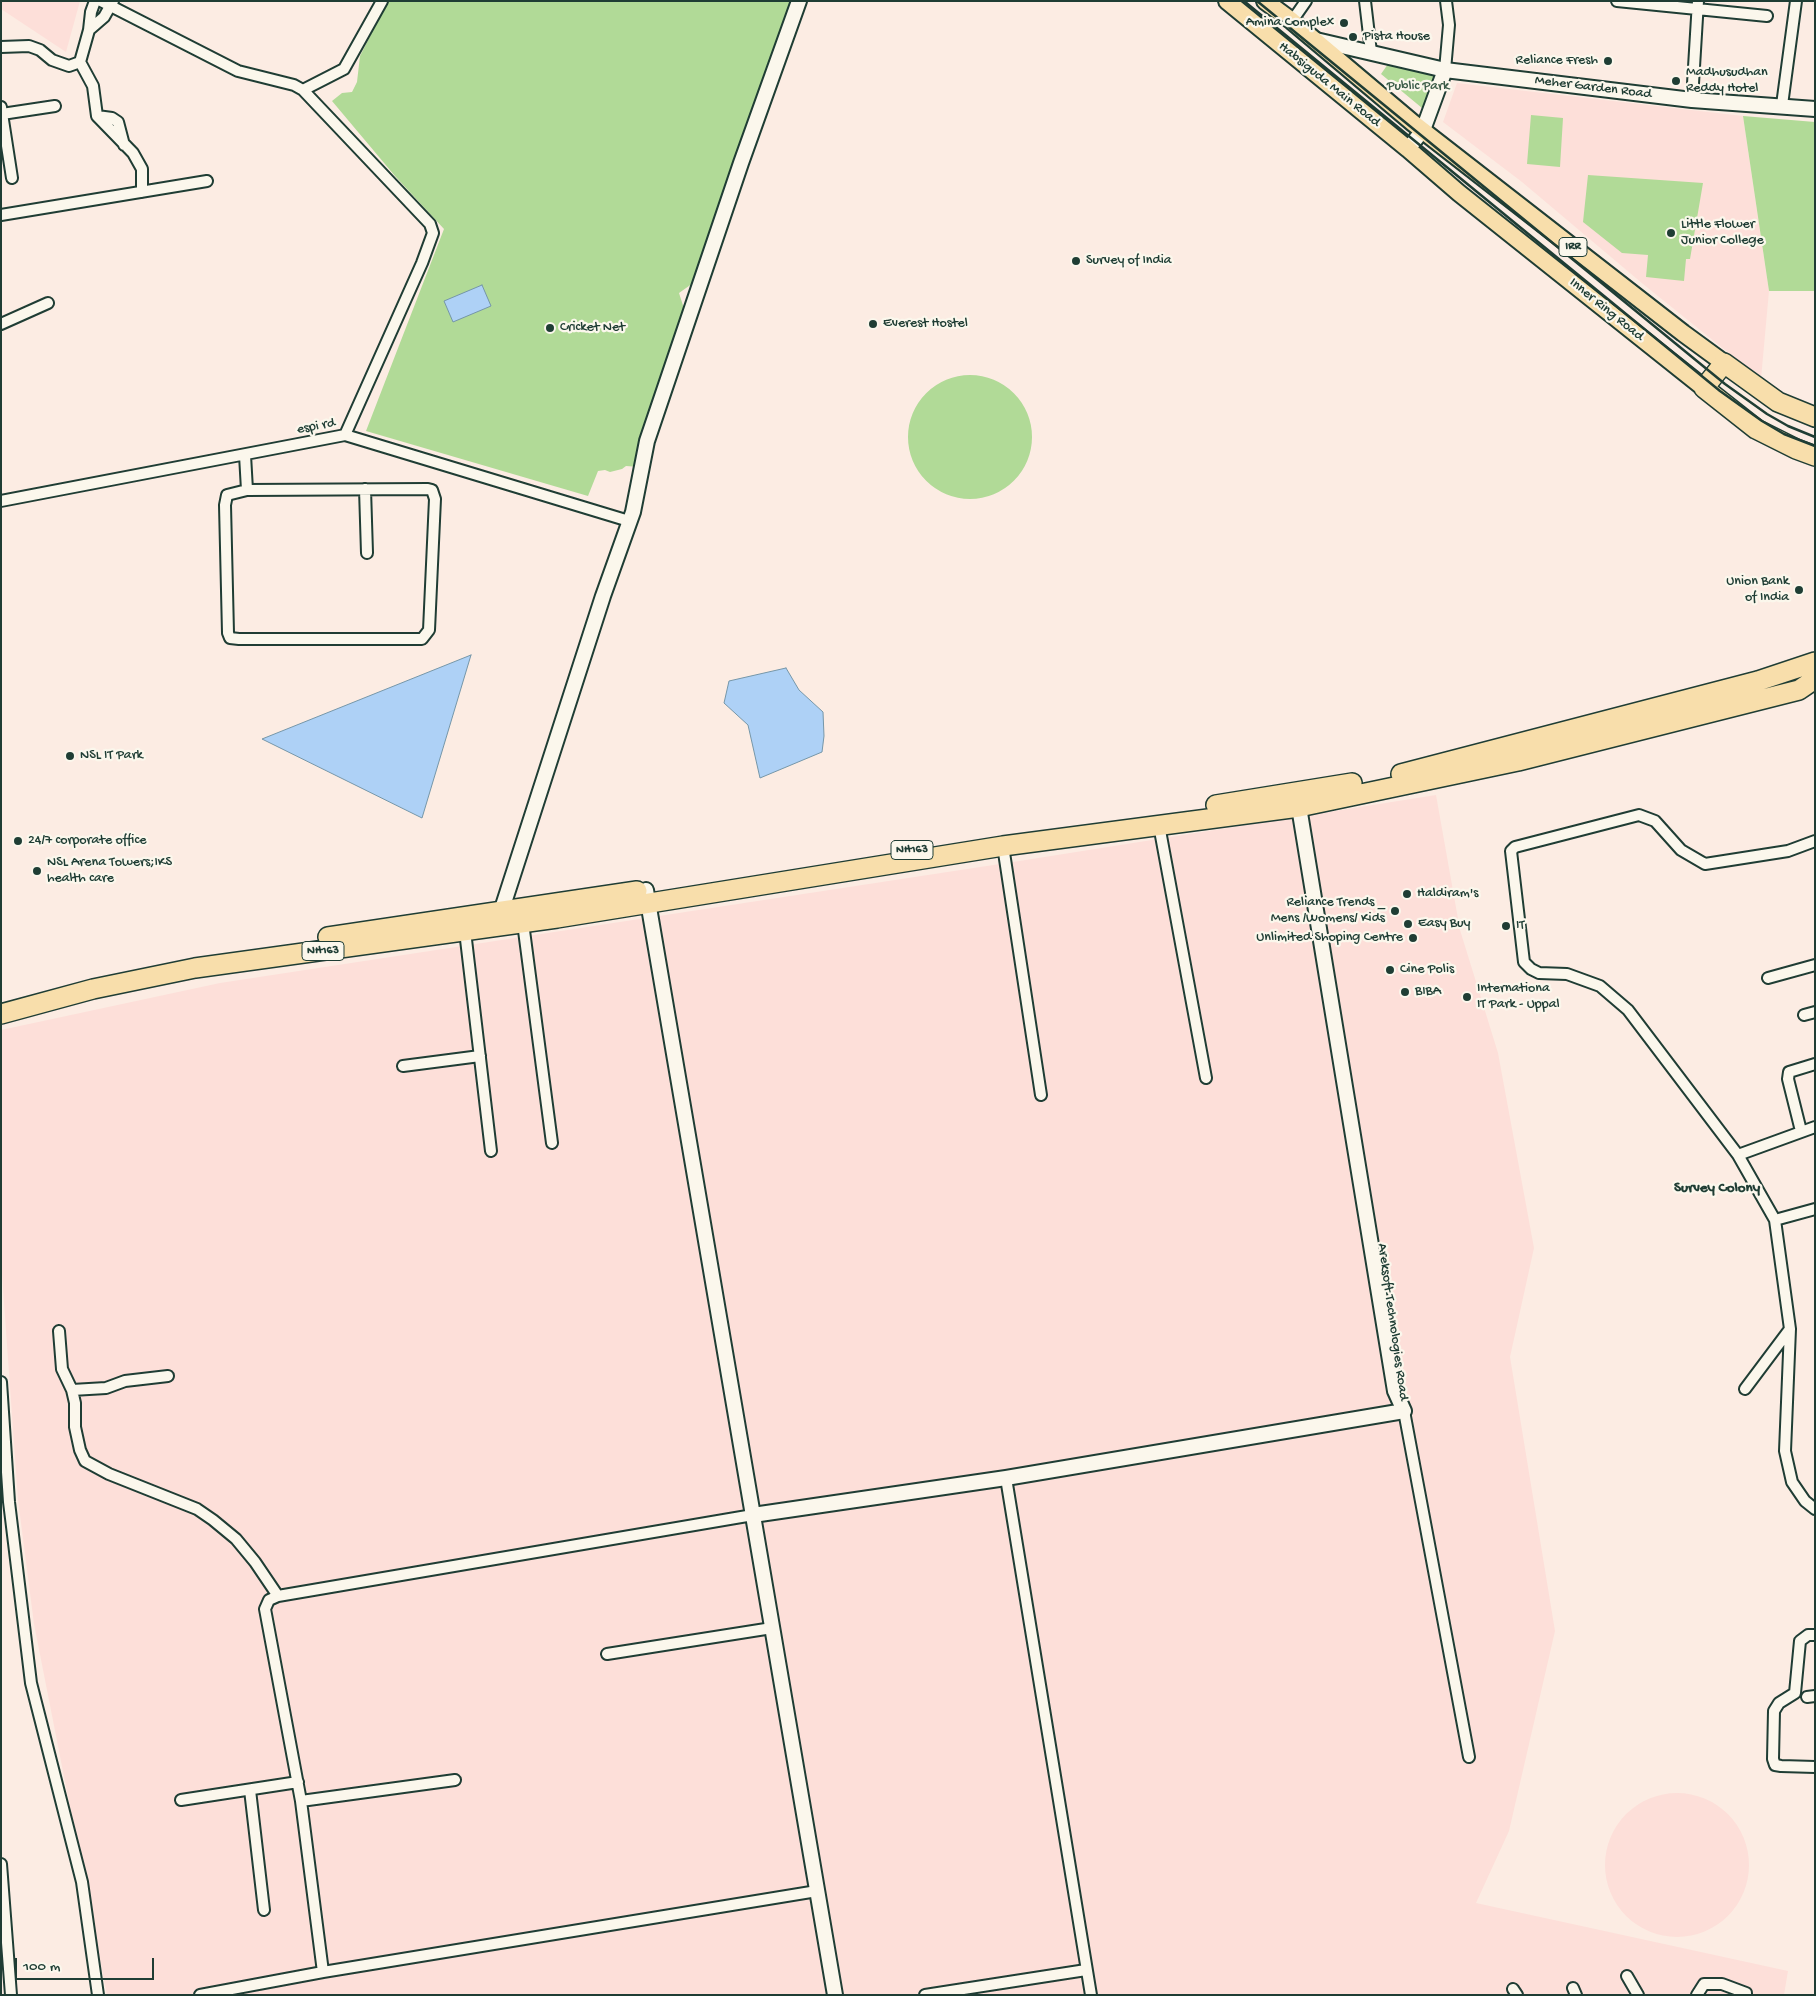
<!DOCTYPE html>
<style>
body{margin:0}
#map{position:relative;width:1816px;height:1996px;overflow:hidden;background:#fcece3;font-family:"Gochi Hand",sans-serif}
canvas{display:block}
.frame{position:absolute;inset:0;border:2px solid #1f3d34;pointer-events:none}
.scale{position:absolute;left:15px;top:1958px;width:139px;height:22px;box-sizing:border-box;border:2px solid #1f3d34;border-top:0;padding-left:6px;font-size:15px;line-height:18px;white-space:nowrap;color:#1f3d34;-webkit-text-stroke:4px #fbf7ec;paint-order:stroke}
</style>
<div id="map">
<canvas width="1816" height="1996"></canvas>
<div class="frame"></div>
<div class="scale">100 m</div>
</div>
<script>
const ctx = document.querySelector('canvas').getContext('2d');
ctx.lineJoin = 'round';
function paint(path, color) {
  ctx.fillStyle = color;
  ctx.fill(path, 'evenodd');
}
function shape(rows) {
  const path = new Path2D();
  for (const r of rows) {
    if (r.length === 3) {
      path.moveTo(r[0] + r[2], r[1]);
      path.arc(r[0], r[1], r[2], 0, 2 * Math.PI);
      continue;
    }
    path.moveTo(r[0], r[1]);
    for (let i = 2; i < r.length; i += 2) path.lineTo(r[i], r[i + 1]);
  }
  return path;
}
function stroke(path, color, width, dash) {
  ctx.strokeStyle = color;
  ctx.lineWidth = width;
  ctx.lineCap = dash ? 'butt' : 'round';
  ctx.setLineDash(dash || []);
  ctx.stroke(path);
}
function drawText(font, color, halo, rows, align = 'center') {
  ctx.font = font + ' "Gochi Hand",sans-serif';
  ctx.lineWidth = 4.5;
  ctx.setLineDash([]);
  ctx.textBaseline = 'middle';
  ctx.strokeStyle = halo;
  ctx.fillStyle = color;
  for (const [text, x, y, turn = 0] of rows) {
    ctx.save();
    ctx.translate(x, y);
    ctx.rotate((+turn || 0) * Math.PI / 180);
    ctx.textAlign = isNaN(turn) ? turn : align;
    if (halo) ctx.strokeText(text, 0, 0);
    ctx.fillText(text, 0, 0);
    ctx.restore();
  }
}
const built = shape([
 [1,1,80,1,66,52,1,9],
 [1457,83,1743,116,1769,291,1761,379,1643,284,1522,182,1443,122],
 [1436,795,1460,930,1498,1053,1534,1248,1510,1357,1555,1631,1509,1831,1476,1903,1788,1971,1784,1995,107,1995,34,1624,18,1500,1,1260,1,1030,220,983,1013,862],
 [1677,1865,72]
]);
const green = shape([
 [388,1,796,1,696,281,679,293,687,318,640,467,626,466,622,469,610,472,605,470,598,471,588,496,366,431,444,229,395,176,332,101,342,93,352,92,357,82,360,56],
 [1388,64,1440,75,1426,105,1422,108,1381,74],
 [1531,115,1563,118,1560,167,1527,164],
 [1743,116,1815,122,1815,291,1769,291],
 [1588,175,1703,183,1690,259,1686,259,1684,281,1646,277,1648,255,1622,253,1583,222],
 [970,437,62]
]);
const water = shape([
 [482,285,491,306,453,322,444,301,482,285],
 [471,655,422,818,262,739,471,655],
 [786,668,799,690,823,712,824,736,822,752,760,778,748,725,724,703,729,681,786,668]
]);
const street = shape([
 [101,1,238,71,294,85,303,90,430,224,433,233,422,263,345,435],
 [1365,1,1371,52],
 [1617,1,1767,16],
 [1292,21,1306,1],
 [89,30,104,17,113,1],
 [1,47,29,46,40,50,52,60,69,66,80,62],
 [80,62,93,86,97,116,133,153,142,169,142,192],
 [80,62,89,30,91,12,95,1],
 [1445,70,1449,25,1446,1],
 [303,90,344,69,382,1],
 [1692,100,1698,1],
 [1782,105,1796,1],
 [1,107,12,178],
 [2,114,55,106],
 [97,116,112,118,118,122,124,145],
 [1,215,207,181],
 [1,324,48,303],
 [245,455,247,490,227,495,225,505,228,633,230,638,239,639,422,639,429,630,435,499,432,490,428,489,247,490],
 [365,489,367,553],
 [1,501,345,435,629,521],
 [1159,825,1206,1078],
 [1815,841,1788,851,1705,864,1681,850,1655,821,1639,815,1515,847,1511,851,1524,962,1531,969,1539,973,1567,974,1600,986,1628,1010,1738,1155,1775,1220,1790,1329,1785,1451,1792,1482,1805,1501,1815,1509],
 [1003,846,1041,1095],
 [523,923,552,1143],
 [465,931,491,1151],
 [1768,978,1815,965],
 [1804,1015,1815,1012],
 [403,1066,480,1056],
 [1801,1131,1788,1079,1789,1072,1815,1064],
 [1738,1155,1815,1127],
 [1775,1220,1815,1209],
 [59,1331,62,1369,72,1390,75,1403,75,1427,80,1450,85,1461,109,1474,197,1509,213,1520,236,1539,255,1562,278,1596],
 [1,1382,9,1502,31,1683,82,1882,98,1995],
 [1745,1389,1790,1329],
 [72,1390,106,1388,125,1381,168,1376],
 [1404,1411,1469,1757],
 [1006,1478,1091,1995],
 [1815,1635,1808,1635,1800,1641,1795,1693,1779,1703,1774,1711,1773,1759,1775,1765,1781,1766,1815,1767],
 [607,1654,772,1628],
 [1807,1697,1815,1696],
 [250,1790,264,1910],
 [181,1800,298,1782],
 [301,1801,455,1780],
 [1,1864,11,1995],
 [323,1972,301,1801,265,1609,269,1600,278,1596,753,1515],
 [1627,1976,1638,1995],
 [1573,1988,1576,1995],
 [1513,1989,1517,1995],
 [200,1995,323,1972,817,1891],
 [925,1995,1086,1970],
 [1697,1995,1704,1984,1722,1984,1746,1993,1746,1995]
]);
const secondary = shape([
 [1316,40,1445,70,1692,100,1815,109],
 [1408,149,1423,130,1445,70],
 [1299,807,1395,1391,1404,1411],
 [646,890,835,1995],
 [501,912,603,596,633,512,647,441,741,163,799,1],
 [753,1515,1006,1478,1404,1411]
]);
const primary = shape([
 [1227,1,1408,149,1459,193,1704,388],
 [1265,1,1292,21,1413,123,1683,333,1724,363]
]);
const highway = shape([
 [1815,417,1778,402,1724,363,1704,388,1756,429,1796,449,1815,456],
 [1401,774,1758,681,1815,662],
 [1216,805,1352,783],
 [328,937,637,891],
 [1,1014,93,989,195,968,557,918,1003,846,1299,807,1518,761,1799,690,1815,679]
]);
const rail = shape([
 [1244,1,1720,391,1762,421,1784,434,1815,446],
 [1257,1,1725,384,1767,414,1788,426,1815,437]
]);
const markers = [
 [1344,23,5,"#1f3d34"],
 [1353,37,5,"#1f3d34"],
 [1608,61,5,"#1f3d34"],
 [1676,81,5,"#1f3d34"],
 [1671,233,5,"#1f3d34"],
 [1076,261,5,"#1f3d34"],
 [873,324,5,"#1f3d34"],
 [550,328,5,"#1f3d34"],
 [1799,590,5,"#1f3d34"],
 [70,756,5,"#1f3d34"],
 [18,841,5,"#1f3d34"],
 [37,871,5,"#1f3d34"],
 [1407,894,5,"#1f3d34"],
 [1395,911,5,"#1f3d34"],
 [1408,924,5,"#1f3d34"],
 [1506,926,5,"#1f3d34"],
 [1413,938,5,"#1f3d34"],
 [1390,970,5,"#1f3d34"],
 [1405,992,5,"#1f3d34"],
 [1467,997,5,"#1f3d34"]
];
const shields = [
 [1573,247,28],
 [912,850,42],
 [323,951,42]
];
const shieldNames = [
 ["IRR",1573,247],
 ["NH163",912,850],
 ["NH163",323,951]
];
const poiNames = [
 ["Amina Complex",1334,23,"right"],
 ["Pista House",1363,37],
 ["Reliance Fresh",1598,61,"right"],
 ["Madhusudhan",1686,73],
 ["Reddy Hotel",1686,89],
 ["Little Flower",1681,225],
 ["Junior College",1681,241],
 ["Survey of India",1086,261],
 ["Everest Hostel",883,324],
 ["Cricket Net",560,328],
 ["Union Bank",1789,582,"right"],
 ["of India",1789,598,"right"],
 ["NSL IT Park",80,756],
 ["24/7 corporate office",28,841],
 ["NSL Arena Towers;IKS",47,863],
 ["health care",47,879],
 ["Haldiram's",1417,894],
 ["Reliance Trends _",1385,903,"right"],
 ["Mens /Womens/ Kids",1385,919,"right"],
 ["Easy Buy",1418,924],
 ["IT",1516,926],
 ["Unlimited Shoping Centre",1403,938,"right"],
 ["Cine Polis",1400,970],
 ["Internationa",1477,989],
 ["IT Park - Uppal",1477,1005],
 ["BIBA",1415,992]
];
const streetNames = [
 ["Habsiguda Main Road",1329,85,39],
 ["Meher Garden Road",1593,88,7],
 ["Inner Ring Road",1606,310,39],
 ["espi rd",316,427,-11],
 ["Areksoft Technologies Road",1392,1322,82]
];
const parkNames = [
 ["Public Park",1418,87]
];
const neighbourhoodNames = [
 ["Survey Colony",1717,1189]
];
paint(built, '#fddfd9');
paint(green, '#b1da97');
paint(water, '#aed1f6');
stroke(water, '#7596a8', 1);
stroke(street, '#1f3d34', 14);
stroke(secondary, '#1f3d34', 18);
stroke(primary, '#1f3d34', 20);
stroke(highway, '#1f3d34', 22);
stroke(street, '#fbf7ec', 10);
stroke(secondary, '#fbf7ec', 14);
stroke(primary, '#f8deab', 16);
stroke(highway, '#f8deab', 19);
stroke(rail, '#1f3d34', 2.5);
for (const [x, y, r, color] of markers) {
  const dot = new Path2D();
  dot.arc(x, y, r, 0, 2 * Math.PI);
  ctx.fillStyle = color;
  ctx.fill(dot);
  stroke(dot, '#fbf7ec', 2);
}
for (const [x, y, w] of shields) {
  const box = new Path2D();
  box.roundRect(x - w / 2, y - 9.5, w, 19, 4);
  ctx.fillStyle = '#fbf7ec';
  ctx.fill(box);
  stroke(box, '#1f3d34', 1);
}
drawText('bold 12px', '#1f3d34', null, shieldNames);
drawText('14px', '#1f3d34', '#fbf7ec', poiNames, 'left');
drawText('14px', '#1f3d34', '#fbf7ec', streetNames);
drawText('14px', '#3c5c48', '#fbf7ec', parkNames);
drawText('bold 15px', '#1f3d34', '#fbf7ec', neighbourhoodNames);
</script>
